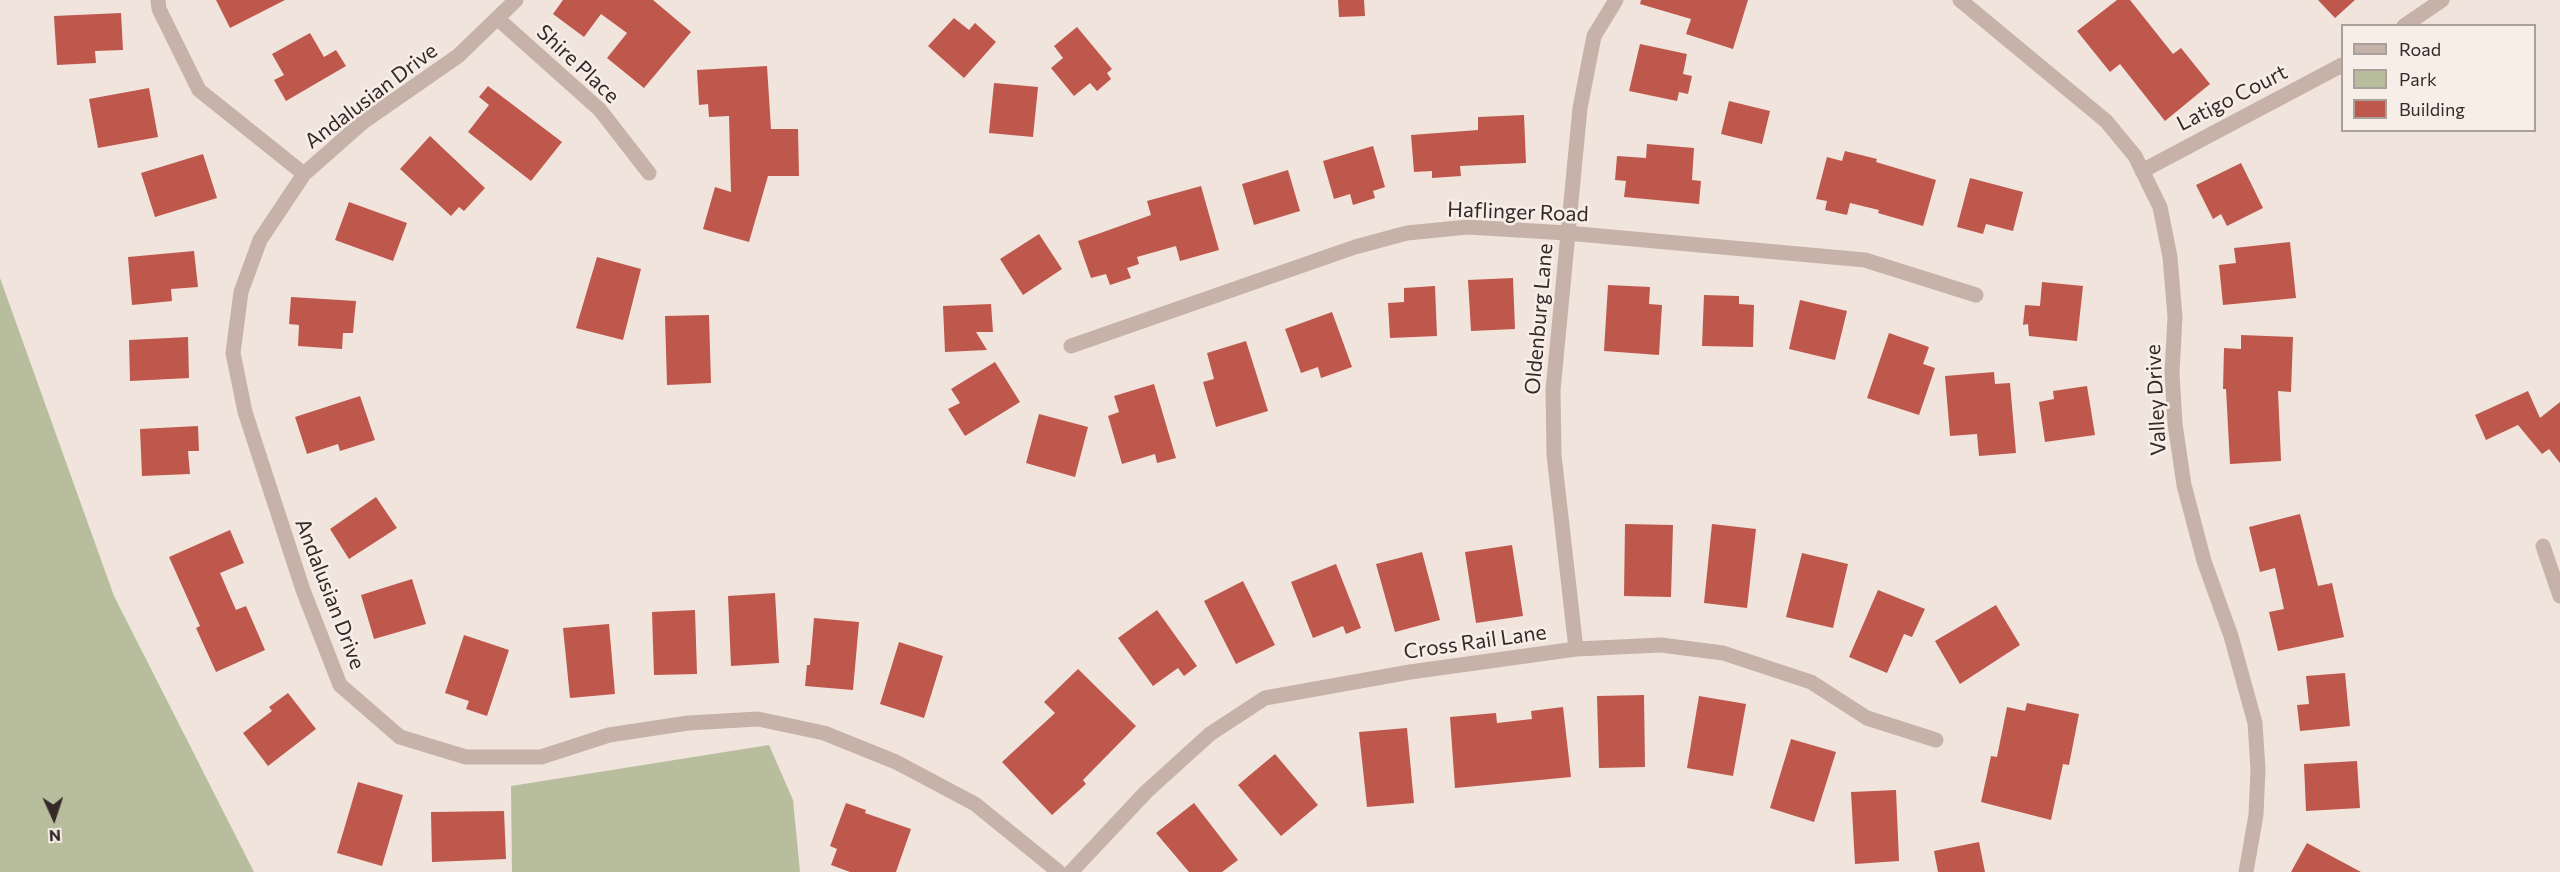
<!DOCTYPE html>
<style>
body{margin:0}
#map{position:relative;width:2560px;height:872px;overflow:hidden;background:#f0e4dc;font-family:Commissioner,sans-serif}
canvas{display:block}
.legend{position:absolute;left:2341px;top:24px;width:195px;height:108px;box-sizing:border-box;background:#f8eee8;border:2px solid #aaa09b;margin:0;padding:8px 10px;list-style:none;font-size:18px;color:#352a28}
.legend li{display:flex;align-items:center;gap:12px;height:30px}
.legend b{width:30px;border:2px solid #aaa09b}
.north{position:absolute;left:24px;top:788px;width:60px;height:60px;-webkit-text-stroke:4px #f8eee8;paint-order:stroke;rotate:177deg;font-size:16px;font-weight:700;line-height:24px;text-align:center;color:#352a28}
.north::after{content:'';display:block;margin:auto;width:21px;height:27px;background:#352a28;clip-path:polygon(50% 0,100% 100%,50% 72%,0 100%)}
</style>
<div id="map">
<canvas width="2560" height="872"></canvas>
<ul class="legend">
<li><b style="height:8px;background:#c7b2a9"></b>Road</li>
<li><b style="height:16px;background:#b8be9d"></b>Park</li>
<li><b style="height:16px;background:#be584c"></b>Building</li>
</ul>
<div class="north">N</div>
</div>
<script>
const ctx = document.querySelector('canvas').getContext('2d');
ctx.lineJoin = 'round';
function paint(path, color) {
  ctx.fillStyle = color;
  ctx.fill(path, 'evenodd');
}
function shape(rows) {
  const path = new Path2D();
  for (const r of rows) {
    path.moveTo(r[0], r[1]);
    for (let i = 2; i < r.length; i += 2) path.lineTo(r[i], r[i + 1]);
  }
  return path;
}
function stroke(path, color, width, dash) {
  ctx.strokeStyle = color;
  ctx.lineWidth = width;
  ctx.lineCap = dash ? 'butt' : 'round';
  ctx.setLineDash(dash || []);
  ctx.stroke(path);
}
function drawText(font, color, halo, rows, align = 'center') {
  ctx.font = font + ' Commissioner,sans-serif';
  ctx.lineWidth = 5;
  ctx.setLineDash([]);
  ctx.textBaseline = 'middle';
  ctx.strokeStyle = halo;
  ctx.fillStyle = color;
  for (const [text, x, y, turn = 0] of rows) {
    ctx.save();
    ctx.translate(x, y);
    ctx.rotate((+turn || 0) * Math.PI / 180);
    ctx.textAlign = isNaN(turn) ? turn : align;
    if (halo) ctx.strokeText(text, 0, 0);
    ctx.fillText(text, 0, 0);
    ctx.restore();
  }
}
const green = shape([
 [0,278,114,596,254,872,0,872],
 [769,745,793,800,800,872,512,872,511,786]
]);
const building = shape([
 [216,0,285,0,230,28],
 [563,0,653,0,691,32,644,88,607,58,627,33,601,14,584,37,553,14],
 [1338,0,1364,0,1365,16,1339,17],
 [1641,0,1748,0,1733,49,1686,34,1691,19,1640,4],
 [2117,0,2130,0,2173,54,2181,48,2210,84,2165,121,2120,64,2110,72,2077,31],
 [2318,0,2355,0,2335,18],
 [121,13,123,50,95,51,96,63,57,65,54,16],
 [954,18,969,30,975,23,996,42,964,78,928,46],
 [1077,27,1112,69,1107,73,1111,79,1097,91,1090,83,1074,96,1051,68,1063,58,1054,46],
 [310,33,324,57,336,50,346,66,286,101,274,80,284,75,272,54],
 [1640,44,1687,54,1683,74,1692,76,1688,94,1679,92,1677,101,1629,91],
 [767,66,771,129,798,129,799,176,768,176,749,242,703,229,715,187,731,192,729,116,709,117,708,104,699,105,697,70],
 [994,83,1038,87,1033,137,989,133],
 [488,86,562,142,531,181,468,132,489,105,479,97],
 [149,88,158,137,98,148,89,99],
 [1729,101,1770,111,1762,144,1721,134],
 [1524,115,1526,163,1460,166,1461,176,1432,178,1432,171,1414,172,1411,135,1478,130,1478,117],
 [430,136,485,188,464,211,459,207,451,216,400,169],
 [1647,144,1694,148,1692,180,1701,181,1699,204,1624,197,1626,181,1615,180,1617,156,1646,158],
 [1373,146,1385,187,1373,191,1375,198,1353,205,1350,194,1334,199,1323,161],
 [1845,151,1877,159,1876,162,1936,180,1923,226,1878,213,1879,210,1850,203,1847,215,1825,210,1827,201,1816,199,1827,157,1842,161],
 [203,154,217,198,155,217,141,173],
 [2241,163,2263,208,2227,226,2221,214,2213,219,2196,185],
 [1288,170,1300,211,1254,225,1242,184],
 [1970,178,2023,192,2013,231,1986,224,1983,234,1957,227],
 [1201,186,1219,250,1180,261,1176,246,1137,257,1139,264,1127,268,1131,278,1110,285,1106,274,1091,278,1078,241,1151,215,1147,201],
 [349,202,407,223,393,261,335,240],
 [1039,234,1062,269,1023,295,1000,259],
 [2290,242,2296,298,2223,305,2219,265,2236,263,2234,248],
 [194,251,198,287,171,289,172,301,132,305,128,257],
 [597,257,641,269,623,340,576,328],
 [1513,278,1515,329,1471,331,1468,280],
 [2042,282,2083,286,2077,341,2029,336,2028,324,2023,325,2025,305,2040,306],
 [1608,285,1650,287,1649,304,1662,305,1659,355,1604,351],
 [1435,286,1437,336,1390,338,1388,303,1404,302,1404,288],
 [1704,295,1739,296,1739,304,1754,305,1753,347,1702,346],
 [291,297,356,301,353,333,343,333,342,349,298,346,299,325,289,324],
 [1800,300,1847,311,1835,360,1789,349],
 [991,304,993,332,976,332,987,350,945,352,943,306],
 [1332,312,1352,367,1321,378,1318,367,1301,373,1285,329],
 [709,315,711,383,667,385,665,316],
 [1889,333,1929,347,1923,364,1935,368,1919,415,1867,398],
 [2241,335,2293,337,2291,392,2278,391,2281,461,2230,464,2226,389,2223,389,2224,348,2241,349],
 [188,337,189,378,130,381,129,340],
 [1246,341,1268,411,1216,427,1203,382,1214,379,1207,353],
 [995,362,1020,402,965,436,948,409,960,403,951,389],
 [1994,372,1995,384,2010,383,2016,453,1979,456,1977,434,1950,436,1945,376],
 [1154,384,1176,458,1157,463,1155,454,1122,464,1108,416,1119,412,1114,396],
 [2087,386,2095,435,2045,442,2039,402,2054,399,2053,391],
 [2528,391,2540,418,2560,402,2560,463,2549,449,2542,454,2518,425,2486,440,2475,415],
 [360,396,375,440,340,451,338,444,307,454,295,417],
 [1039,414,1088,427,1075,477,1026,463],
 [198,426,199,451,188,451,190,474,142,476,140,429],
 [376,497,397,528,349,559,330,529],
 [2300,514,2318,586,2332,583,2344,637,2278,651,2269,612,2284,609,2275,568,2260,572,2249,527],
 [1625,524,1673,525,1671,597,1624,596],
 [1712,524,1756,529,1747,608,1704,603],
 [230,530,244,563,220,573,236,610,246,606,265,650,216,672,196,628,200,626,169,557],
 [1512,545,1523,616,1476,623,1465,552],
 [1422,552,1440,620,1395,632,1376,564],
 [1802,553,1848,564,1833,628,1786,617],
 [1336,564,1361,628,1346,634,1343,626,1313,638,1291,582],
 [412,579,426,624,374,639,361,595],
 [1243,581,1275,645,1236,664,1204,601],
 [1878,590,1925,609,1912,637,1904,634,1887,673,1849,657],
 [775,593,779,663,731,666,728,596],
 [1996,605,2020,645,1960,684,1935,641],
 [695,610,697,674,654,675,652,612],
 [1157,610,1197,666,1184,676,1178,668,1153,686,1118,638],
 [814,618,859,622,853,690,805,686,807,665,810,665],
 [609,624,615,694,570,698,563,628],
 [464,635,509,650,487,716,466,709,469,701,445,693],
 [899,642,943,656,924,718,880,704],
 [1078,669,1136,726,1083,780,1086,784,1052,815,1002,762,1055,713,1044,702],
 [2345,673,2350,726,2300,731,2297,705,2309,704,2306,676],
 [288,693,316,729,268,766,243,733,272,711,269,707],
 [1644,695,1645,767,1599,768,1597,696],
 [1699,696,1746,704,1733,776,1687,768],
 [2027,703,2079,714,2069,765,2063,764,2051,820,1981,802,1991,756,1997,757,2007,707,2025,711],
 [1563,707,1571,777,1455,788,1450,717,1496,713,1497,723,1532,719,1531,711],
 [1407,728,1414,803,1367,807,1359,732],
 [1791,739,1836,752,1814,822,1770,808],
 [1275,754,1318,805,1281,836,1238,785],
 [2357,761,2360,808,2306,811,2304,764],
 [358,782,403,795,382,866,337,853],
 [1896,790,1899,861,1855,864,1851,792],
 [846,803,866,810,865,813,911,829,896,872,850,872,831,865,837,849,830,846],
 [1194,803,1238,860,1222,872,1189,872,1156,833],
 [504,811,506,859,432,862,431,812],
 [1979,842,1985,872,1938,872,1934,851],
 [2307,843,2361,872,2291,872]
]);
const minor = shape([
 [158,0,159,9,199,90,304,174],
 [516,0,458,56,363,122,304,174,260,240,241,292,233,353,245,412,303,590,340,685,400,737,466,757,541,757,609,735,688,723,758,719,824,733,896,762,975,804,1059,872],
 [1960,0,2106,121,2135,156,2160,207,2170,257,2175,317,2172,373,2175,424,2184,485,2204,561,2231,636,2255,723,2258,769,2256,815,2246,872],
 [497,18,600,110,649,173],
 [2404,26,2442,0],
 [2142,171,2342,65],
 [1071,346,1355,247,1407,233,1468,227,1567,233,1865,260,1976,295],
 [2543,546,2560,596],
 [1576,649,1554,455,1553,390,1580,108,1594,36,1616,0],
 [1071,872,1146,792,1210,734,1265,698,1410,672,1576,649,1661,645,1723,653,1811,682,1867,718,1936,740]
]);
const streetNames = [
 ["Shire Place",578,64,43],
 ["Andalusian Drive",371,96,-37],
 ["Latigo Court",2232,98,-27],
 ["Haflinger Road",1518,212,2],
 ["Oldenburg Lane",1539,319,-85],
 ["Valley Drive",2156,400,-93],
 ["Andalusian Drive",330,594,69],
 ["Cross Rail Lane",1475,642,-8]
];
paint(green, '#b8be9d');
paint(building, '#be584c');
stroke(minor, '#c7b2a9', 15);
drawText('21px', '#352a28', '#f8eee8', streetNames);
</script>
